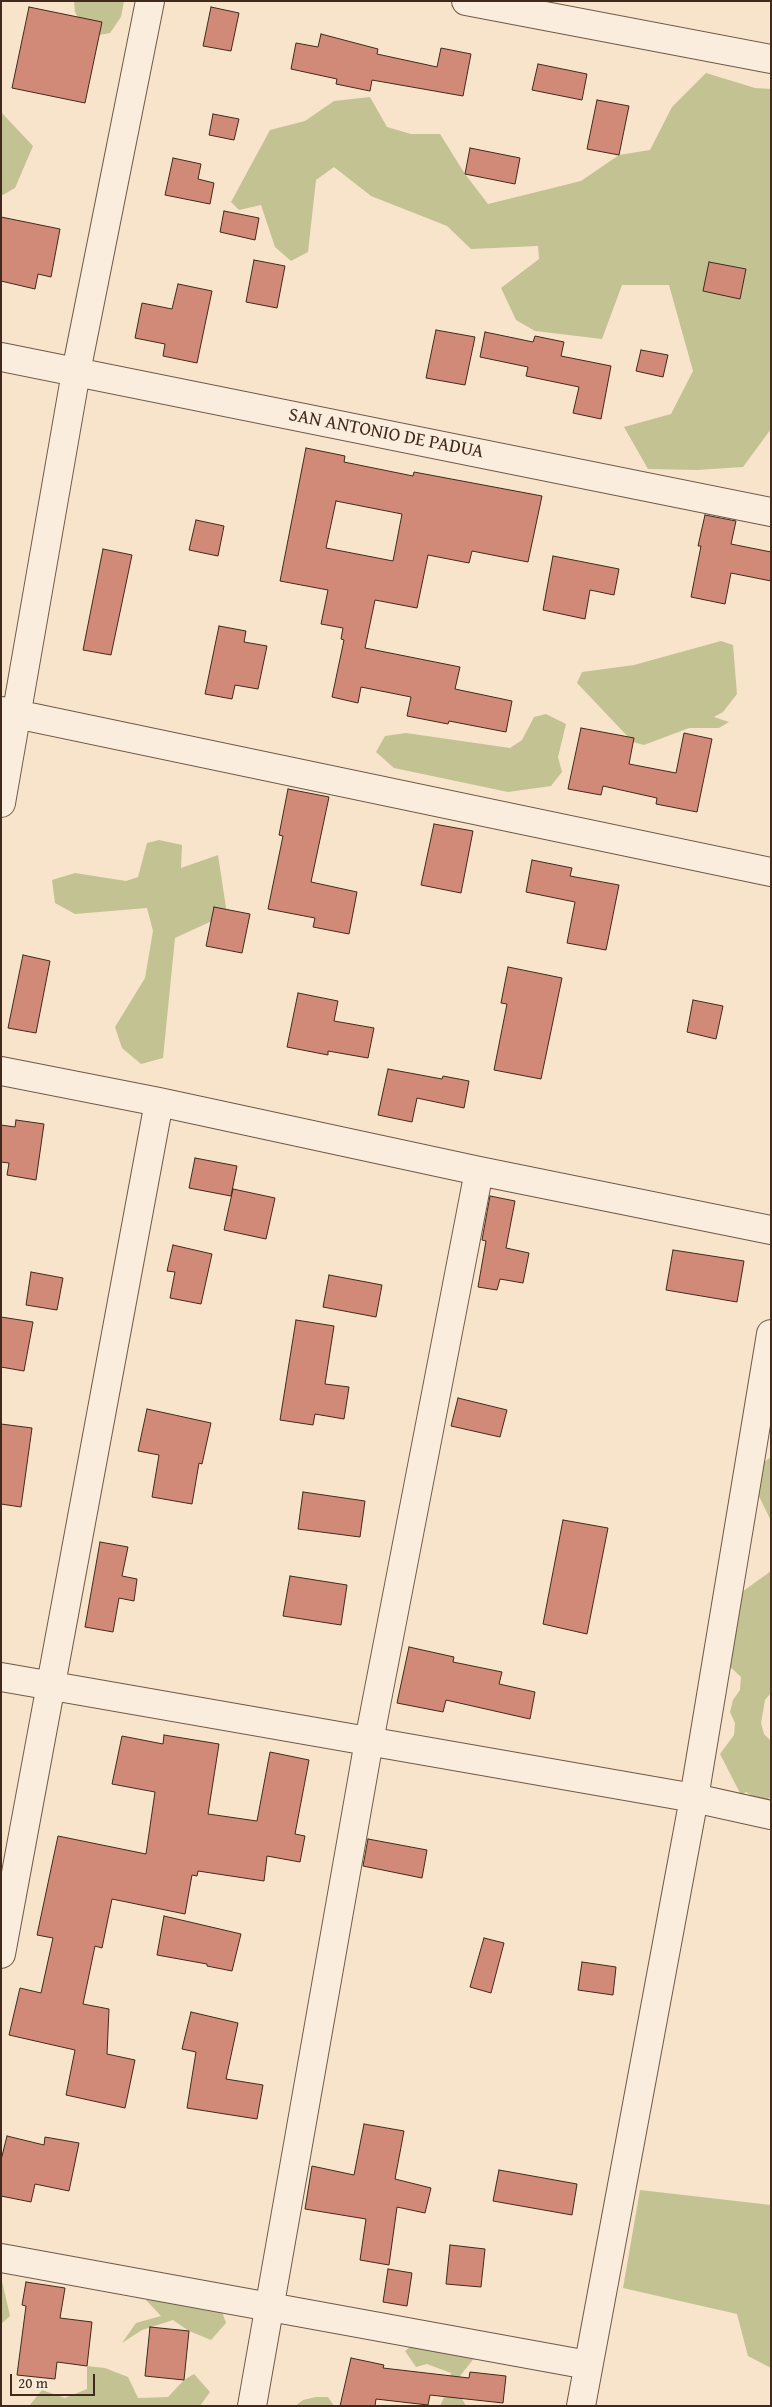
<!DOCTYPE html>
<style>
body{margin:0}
#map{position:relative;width:772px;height:2407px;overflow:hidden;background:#f8e4ca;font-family:"Gentium Book Plus",serif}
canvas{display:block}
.frame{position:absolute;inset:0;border:2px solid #41291b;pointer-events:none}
.scale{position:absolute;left:10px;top:2374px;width:85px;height:22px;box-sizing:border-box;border:2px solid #41291b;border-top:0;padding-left:6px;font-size:15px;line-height:18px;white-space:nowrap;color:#41291b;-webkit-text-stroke:4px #faeddd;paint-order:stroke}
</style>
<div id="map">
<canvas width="772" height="2407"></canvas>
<div class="frame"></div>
<div class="scale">20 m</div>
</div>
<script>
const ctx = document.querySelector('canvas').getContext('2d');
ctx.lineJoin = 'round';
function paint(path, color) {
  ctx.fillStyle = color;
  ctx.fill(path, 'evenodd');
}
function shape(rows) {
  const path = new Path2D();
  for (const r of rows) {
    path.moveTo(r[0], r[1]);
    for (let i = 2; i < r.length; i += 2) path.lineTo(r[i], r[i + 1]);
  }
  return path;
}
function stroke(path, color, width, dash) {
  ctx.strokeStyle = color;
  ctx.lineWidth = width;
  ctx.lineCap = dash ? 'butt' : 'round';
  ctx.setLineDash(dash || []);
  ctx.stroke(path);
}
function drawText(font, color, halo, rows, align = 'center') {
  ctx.font = font + ' "Gentium Book Plus",serif';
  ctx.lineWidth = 4.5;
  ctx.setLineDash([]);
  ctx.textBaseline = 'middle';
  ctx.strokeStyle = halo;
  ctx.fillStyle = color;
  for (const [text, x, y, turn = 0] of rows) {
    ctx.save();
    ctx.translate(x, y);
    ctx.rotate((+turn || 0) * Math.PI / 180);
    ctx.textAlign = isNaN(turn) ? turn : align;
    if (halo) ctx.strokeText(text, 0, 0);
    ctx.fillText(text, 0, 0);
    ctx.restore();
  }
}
const green = shape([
 [74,1,124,1,121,17,110,33,89,37,75,12],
 [706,73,755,88,771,89,771,429,743,467,697,470,648,469,624,427,671,414,693,371,669,285,622,285,602,339,535,331,516,320,501,288,539,259,538,246,471,249,447,226,371,196,334,167,316,180,308,252,291,261,275,247,261,205,239,210,231,202,270,130,305,121,334,101,370,97,387,127,411,134,440,134,465,174,488,204,581,181,619,155,650,150,672,107],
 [1,112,33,146,15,188,1,196],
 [721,641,733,645,737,694,723,712,714,717,729,722,719,728,689,728,644,745,633,742,577,683,582,672,634,665],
 [546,714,566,724,558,757,562,772,551,786,508,792,394,768,376,752,385,736,406,733,510,748,522,740,534,717],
 [159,840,182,845,181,868,218,855,227,914,175,938,163,1058,141,1064,122,1048,115,1027,145,978,153,931,147,908,75,914,55,903,52,880,75,873,126,881,138,877,147,843],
 [771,1457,771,1533,771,1521,755,1488,760,1465],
 [771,1571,771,1693,765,1700,761,1723,764,1734,771,1741,771,1797,768,1799,756,1798,746,1792,741,1795,720,1754,734,1735,735,1723,730,1712,733,1700,740,1690,741,1677,724,1661,736,1604,742,1592],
 [640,2190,771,2205,771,2368,748,2356,737,2314,623,2288],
 [1,2277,10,2316,1,2324],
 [170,2295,221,2309,226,2323,211,2340,189,2331,173,2320,142,2330,122,2343,136,2323,161,2316,146,2300],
 [414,2344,475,2357,460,2376,455,2386,466,2406,440,2406,448,2389,451,2373,427,2364,416,2367,405,2351],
 [87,2366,105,2368,128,2377,138,2398,168,2397,184,2380,194,2374,210,2392,200,2406,29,2406,42,2390,65,2398,87,2389],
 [316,2397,328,2397,334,2406,295,2406,303,2400]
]);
const building = shape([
 [29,7,102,22,85,103,12,88,29,7],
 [211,7,239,13,231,51,203,46,211,7],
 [321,34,378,49,377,54,437,67,441,48,471,54,463,96,372,80,370,91,336,84,337,79,291,69,296,43,318,47,321,34],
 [538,64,587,74,582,100,532,90,538,64],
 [597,100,629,106,619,155,587,149,597,100],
 [213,114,239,119,234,140,209,135,213,114],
 [470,148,520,158,515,184,465,174,470,148],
 [173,158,201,164,198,179,214,183,210,204,165,195,173,158],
 [224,211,259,218,255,240,220,232,224,211],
 [1,217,60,229,51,277,38,274,35,289,1,281,1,217],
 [254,260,285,266,277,308,246,302,254,260],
 [709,262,746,269,740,299,703,291,709,262],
 [178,284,212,291,197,363,163,356,165,344,135,338,142,303,172,309,178,284],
 [436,330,475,337,465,385,426,378,436,330],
 [485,332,533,342,535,336,564,342,561,356,611,366,601,419,573,413,579,387,526,376,528,367,480,357,485,332],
 [641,350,668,355,663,377,636,371,641,350],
 [306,448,345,456,344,462,413,476,414,472,542,496,528,562,472,551,469,563,428,555,417,608,375,600,365,648,460,667,455,689,512,701,506,732,449,721,448,724,407,716,411,697,361,687,358,703,332,697,344,640,341,639,343,628,321,624,328,590,280,581,306,448],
 [336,501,402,514,393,561,326,548,336,501],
 [705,515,736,521,731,544,771,552,771,581,731,573,725,604,691,597,701,546,698,546,705,515],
 [196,520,224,526,218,556,189,550,196,520],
 [103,549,132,555,111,655,83,650,103,549],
 [553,556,619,569,614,595,590,590,585,619,543,610,553,556],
 [219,626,246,631,244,642,267,646,258,689,235,685,232,699,205,694,219,626],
 [581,728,634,738,629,764,676,773,684,733,712,739,697,812,656,804,657,798,603,786,601,795,568,789,581,728],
 [288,789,329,797,311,882,357,892,349,934,313,927,315,918,268,909,283,836,279,835,288,789],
 [434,824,473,831,461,893,421,885,434,824],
 [532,860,572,868,570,876,619,885,606,950,567,943,575,902,526,892,532,860],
 [214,907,250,914,242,953,206,946,214,907],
 [23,955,50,961,36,1033,8,1028,23,955],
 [508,967,562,978,541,1079,494,1070,507,1004,501,1003,508,967],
 [298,993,338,1001,334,1021,374,1028,368,1058,328,1051,328,1055,287,1047,298,993],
 [693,1000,723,1006,716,1039,687,1032,693,1000],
 [388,1069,442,1079,443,1076,469,1081,464,1108,417,1098,412,1122,378,1115,388,1069],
 [16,1120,44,1124,36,1180,7,1175,9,1163,1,1162,1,1125,15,1127,16,1120],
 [195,1158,237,1166,231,1196,189,1188,195,1158],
 [233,1189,275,1198,266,1239,224,1230,233,1189],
 [490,1196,515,1201,506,1248,529,1253,523,1283,500,1279,497,1290,478,1287,486,1241,482,1240,490,1196],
 [173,1245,212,1254,201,1304,170,1298,175,1272,167,1271,173,1245],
 [673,1250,744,1261,737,1302,666,1290,673,1250],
 [31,1272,63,1278,57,1310,26,1305,31,1272],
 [329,1275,382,1285,376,1317,323,1307,329,1275],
 [1,1317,33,1322,24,1371,1,1367,1,1317],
 [296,1320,334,1326,325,1384,349,1387,344,1419,315,1414,313,1425,280,1420,296,1320],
 [458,1398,507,1410,500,1437,451,1426,458,1398],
 [147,1409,211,1423,202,1464,199,1463,192,1504,152,1497,159,1455,138,1451,147,1409],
 [1,1424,32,1428,21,1507,1,1504,1,1424],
 [303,1492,365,1501,360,1537,298,1529,303,1492],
 [563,1520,608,1528,587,1634,543,1624,563,1520],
 [100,1542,128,1547,122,1576,137,1579,134,1601,119,1598,113,1632,85,1627,100,1542],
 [290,1576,347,1585,341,1625,283,1616,290,1576],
 [409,1647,454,1657,453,1662,502,1672,499,1684,535,1692,530,1719,446,1700,443,1712,397,1703,409,1647],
 [164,1735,219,1744,208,1814,257,1821,270,1752,309,1760,295,1834,305,1836,300,1862,267,1856,264,1881,198,1871,197,1876,192,1875,185,1914,112,1899,102,1948,95,1946,83,2004,109,2009,107,2054,135,2060,125,2108,66,2095,75,2050,9,2035,20,1988,41,1993,53,1938,37,1935,58,1836,146,1854,155,1792,112,1784,122,1736,163,1744,164,1735],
 [368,1839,427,1850,422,1878,363,1866,368,1839],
 [164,1916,241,1934,232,1971,207,1966,207,1964,157,1955,164,1916],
 [484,1938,504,1943,491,1993,470,1987,484,1938],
 [582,1962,616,1967,613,1995,578,1990,582,1962],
 [191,2012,238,2023,226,2079,263,2085,257,2119,187,2108,196,2052,182,2049,191,2012],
 [364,2124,404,2131,395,2179,431,2188,425,2213,397,2207,389,2265,360,2260,366,2219,305,2209,312,2166,354,2175,364,2124],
 [7,2136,44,2145,45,2137,79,2143,69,2191,35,2184,31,2202,1,2196,1,2160,7,2136],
 [499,2170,577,2184,572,2215,493,2201,499,2170],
 [450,2245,485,2249,481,2287,446,2284,450,2245],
 [388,2269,412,2273,407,2306,383,2302,388,2269],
 [26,2282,65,2288,60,2318,92,2322,87,2366,57,2362,55,2379,17,2375,26,2306,22,2305,26,2282],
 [150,2327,189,2331,184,2380,145,2376,150,2327],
 [351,2358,384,2365,383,2368,469,2378,470,2372,506,2376,503,2403,430,2395,428,2405,376,2399,375,2406,340,2406,351,2358]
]);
const minor = shape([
 [466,1,771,59],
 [1,357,771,512],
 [1,711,771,872],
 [1,803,76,372,150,1],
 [1,1071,159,1102,479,1171,771,1230],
 [1,1677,694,1798,771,1815],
 [1,1954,159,1102],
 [1,2258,588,2365],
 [252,2406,369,1741,479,1171],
 [581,2406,694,1798,771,1334]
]);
const streetNames = [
 ["SAN ANTONIO DE PADUA",386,434,11]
];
paint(green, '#c3c293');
paint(building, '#d28a78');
stroke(building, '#41291b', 1);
stroke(minor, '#6f5847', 30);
stroke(minor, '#faeddd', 28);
drawText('19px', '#41291b', '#faeddd', streetNames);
</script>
